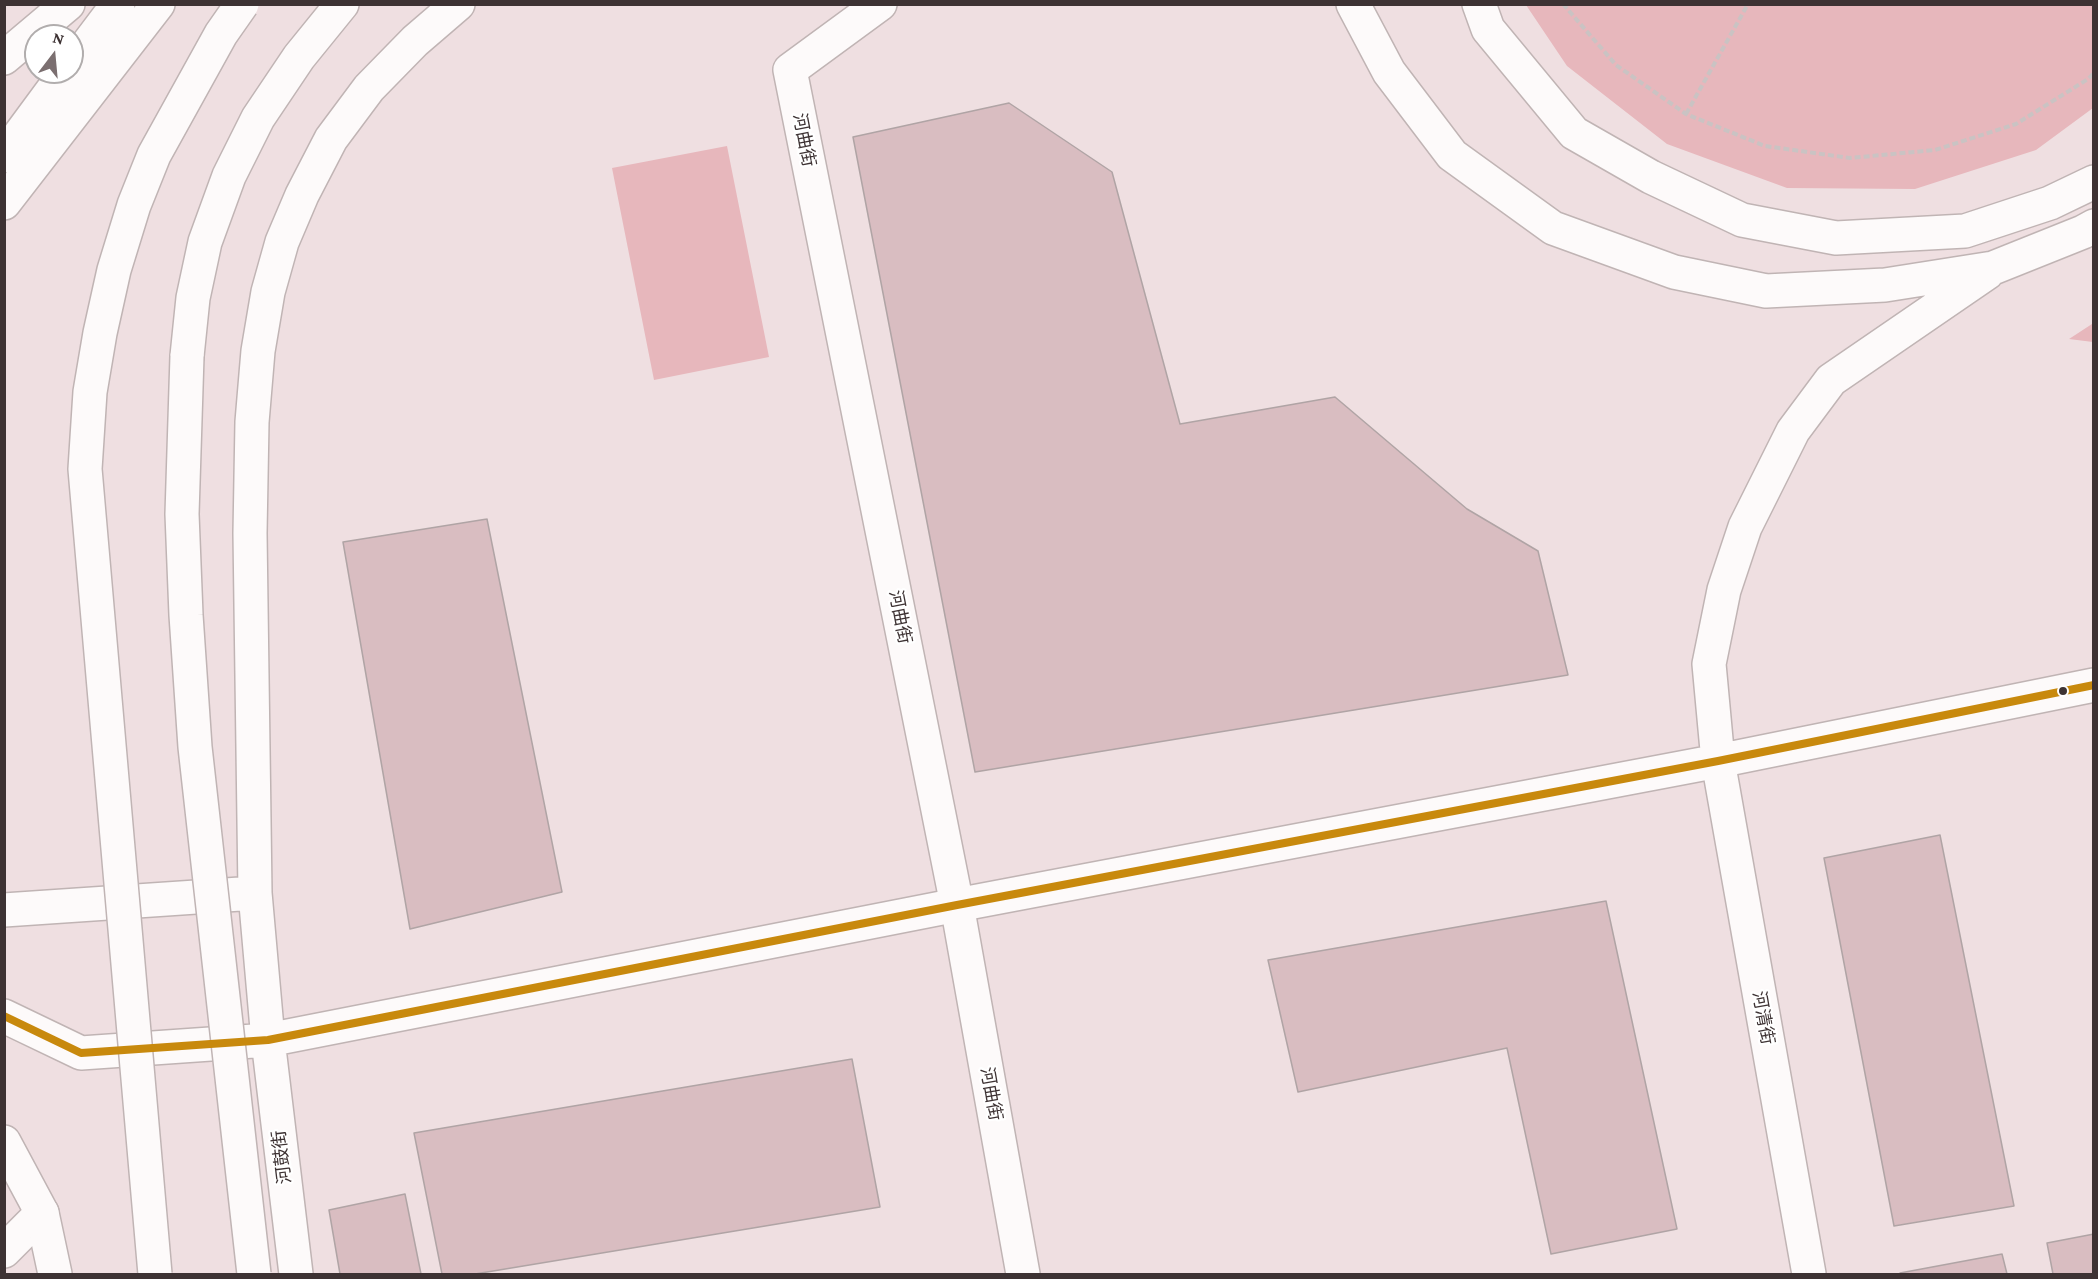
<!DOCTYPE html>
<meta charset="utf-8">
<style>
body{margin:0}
#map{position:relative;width:2098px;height:1279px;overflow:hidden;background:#efdfe1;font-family:"Crimson Pro",serif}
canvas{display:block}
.frame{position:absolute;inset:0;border:6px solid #3d3233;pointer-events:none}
.north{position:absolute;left:24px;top:24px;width:60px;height:60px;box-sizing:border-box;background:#fff;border:2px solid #b1adad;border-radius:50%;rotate:16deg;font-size:16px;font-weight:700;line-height:24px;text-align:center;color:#3d3233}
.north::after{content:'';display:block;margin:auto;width:21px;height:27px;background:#7b6f70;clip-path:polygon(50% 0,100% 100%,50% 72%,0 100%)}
</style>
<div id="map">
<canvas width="2098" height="1279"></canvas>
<div class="frame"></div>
<div class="north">N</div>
</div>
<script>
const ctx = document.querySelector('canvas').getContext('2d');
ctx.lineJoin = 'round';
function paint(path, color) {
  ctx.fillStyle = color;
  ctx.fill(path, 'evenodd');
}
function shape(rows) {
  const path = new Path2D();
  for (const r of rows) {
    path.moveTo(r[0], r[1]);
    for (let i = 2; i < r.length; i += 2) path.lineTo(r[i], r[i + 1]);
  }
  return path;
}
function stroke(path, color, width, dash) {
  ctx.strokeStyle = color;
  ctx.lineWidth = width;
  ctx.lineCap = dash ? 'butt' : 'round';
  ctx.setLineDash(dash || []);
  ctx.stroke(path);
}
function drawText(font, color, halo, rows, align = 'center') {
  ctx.font = font + ' "Crimson Pro","Noto Sans SC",serif';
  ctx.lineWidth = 4.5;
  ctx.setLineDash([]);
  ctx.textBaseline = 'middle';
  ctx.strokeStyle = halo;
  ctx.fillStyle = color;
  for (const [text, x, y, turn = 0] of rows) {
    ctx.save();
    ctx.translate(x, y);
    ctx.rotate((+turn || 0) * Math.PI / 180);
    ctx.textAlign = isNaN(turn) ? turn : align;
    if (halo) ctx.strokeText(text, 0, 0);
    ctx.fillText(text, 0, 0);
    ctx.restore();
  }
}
const green = shape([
 [1526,5,2093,5,2093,108,2036,150,1915,189,1787,188,1667,144,1567,66],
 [727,146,769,357,654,380,612,168],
 [2093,323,2093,342,2069,339,2092,324]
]);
const building = shape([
 [1009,103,1112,172,1180,424,1335,397,1467,509,1538,551,1568,675,975,772,853,137,1009,103],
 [487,519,562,892,410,929,343,542,487,519],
 [1940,835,2014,1206,1894,1226,1824,858,1940,835],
 [1606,901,1677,1229,1551,1254,1507,1048,1298,1092,1268,960,1606,901],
 [852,1059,880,1207,475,1274,442,1274,414,1133,852,1059],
 [405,1194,421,1274,340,1274,329,1210,405,1194],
 [2094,1234,2094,1274,2053,1274,2047,1243,2094,1234],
 [2002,1254,2007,1274,1901,1274,1900,1273,2002,1254]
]);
const path = shape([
 [1563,4,1616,65,1686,114,1765,146,1850,158,1935,150,2016,124,2088,79,2094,73],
 [1686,114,1748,4]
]);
const street = shape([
 [4,1251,42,1213]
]);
const secondary = shape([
 [880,4,790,70,957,905,1023,1274],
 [1718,761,1809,1274]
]);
const primary = shape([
 [4,58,68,4]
]);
const highway = shape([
 [1353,4,1389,72,1452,155,1553,228,1674,272,1766,291,1885,285,1993,268,2083,232,2094,226],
 [1479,4,1488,29,1574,133,1651,177,1742,220,1836,238,1965,231,2050,203,2094,182],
 [72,65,118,4],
 [4,156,66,72],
 [4,203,158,4],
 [187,356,193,298,205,242,229,176,258,118,299,57,342,4],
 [1718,761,1709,664,1724,590,1745,527,1793,431,1831,380,1987,273],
 [4,910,255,893],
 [4,1016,81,1053,268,1040,957,905,1718,761,2094,685],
 [4,1142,42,1213,55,1274],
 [296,1274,268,1040,255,893,250,533,252,422,258,351,268,292,282,242,302,195,331,139,369,88,415,41,458,4]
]);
const highwayBridge = shape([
 [187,356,182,514,186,615,195,747,254,1274],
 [155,1274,85,469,90,392,100,333,114,270,134,205,154,155,221,34,242,4]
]);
const bus1 = shape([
 [4,1016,81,1053,268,1040,957,905,1718,761,2094,685]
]);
const markers = [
 [2063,691,5,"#3d3233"]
];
const streetNames = [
 ["河曲街",804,140,79],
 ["河曲街",900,617,79],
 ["河清街",1763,1018,80],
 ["河曲街",991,1094,80],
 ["河鼓街",282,1157,-97]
];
paint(green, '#e7b7bc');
paint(building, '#d9bdc1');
stroke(building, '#b0a4a5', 1.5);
stroke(street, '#c0b4b4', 36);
stroke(secondary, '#c0b4b4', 36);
stroke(primary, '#c0b4b4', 36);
stroke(highway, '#c0b4b4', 36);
stroke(path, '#cac3c3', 4, [6, 3]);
stroke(street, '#fdfafa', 33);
stroke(secondary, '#fdfafa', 33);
stroke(primary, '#fdfafa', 33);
stroke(highway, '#fdfafa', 33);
stroke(highwayBridge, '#c0b4b4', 36, []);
stroke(highwayBridge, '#fdfafa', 33);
stroke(bus1, '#c8890d', 8);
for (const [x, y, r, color] of markers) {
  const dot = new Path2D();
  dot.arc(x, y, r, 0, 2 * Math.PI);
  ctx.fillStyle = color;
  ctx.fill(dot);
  stroke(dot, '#fff', 2);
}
drawText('18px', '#3d3233', '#fff', streetNames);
</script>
